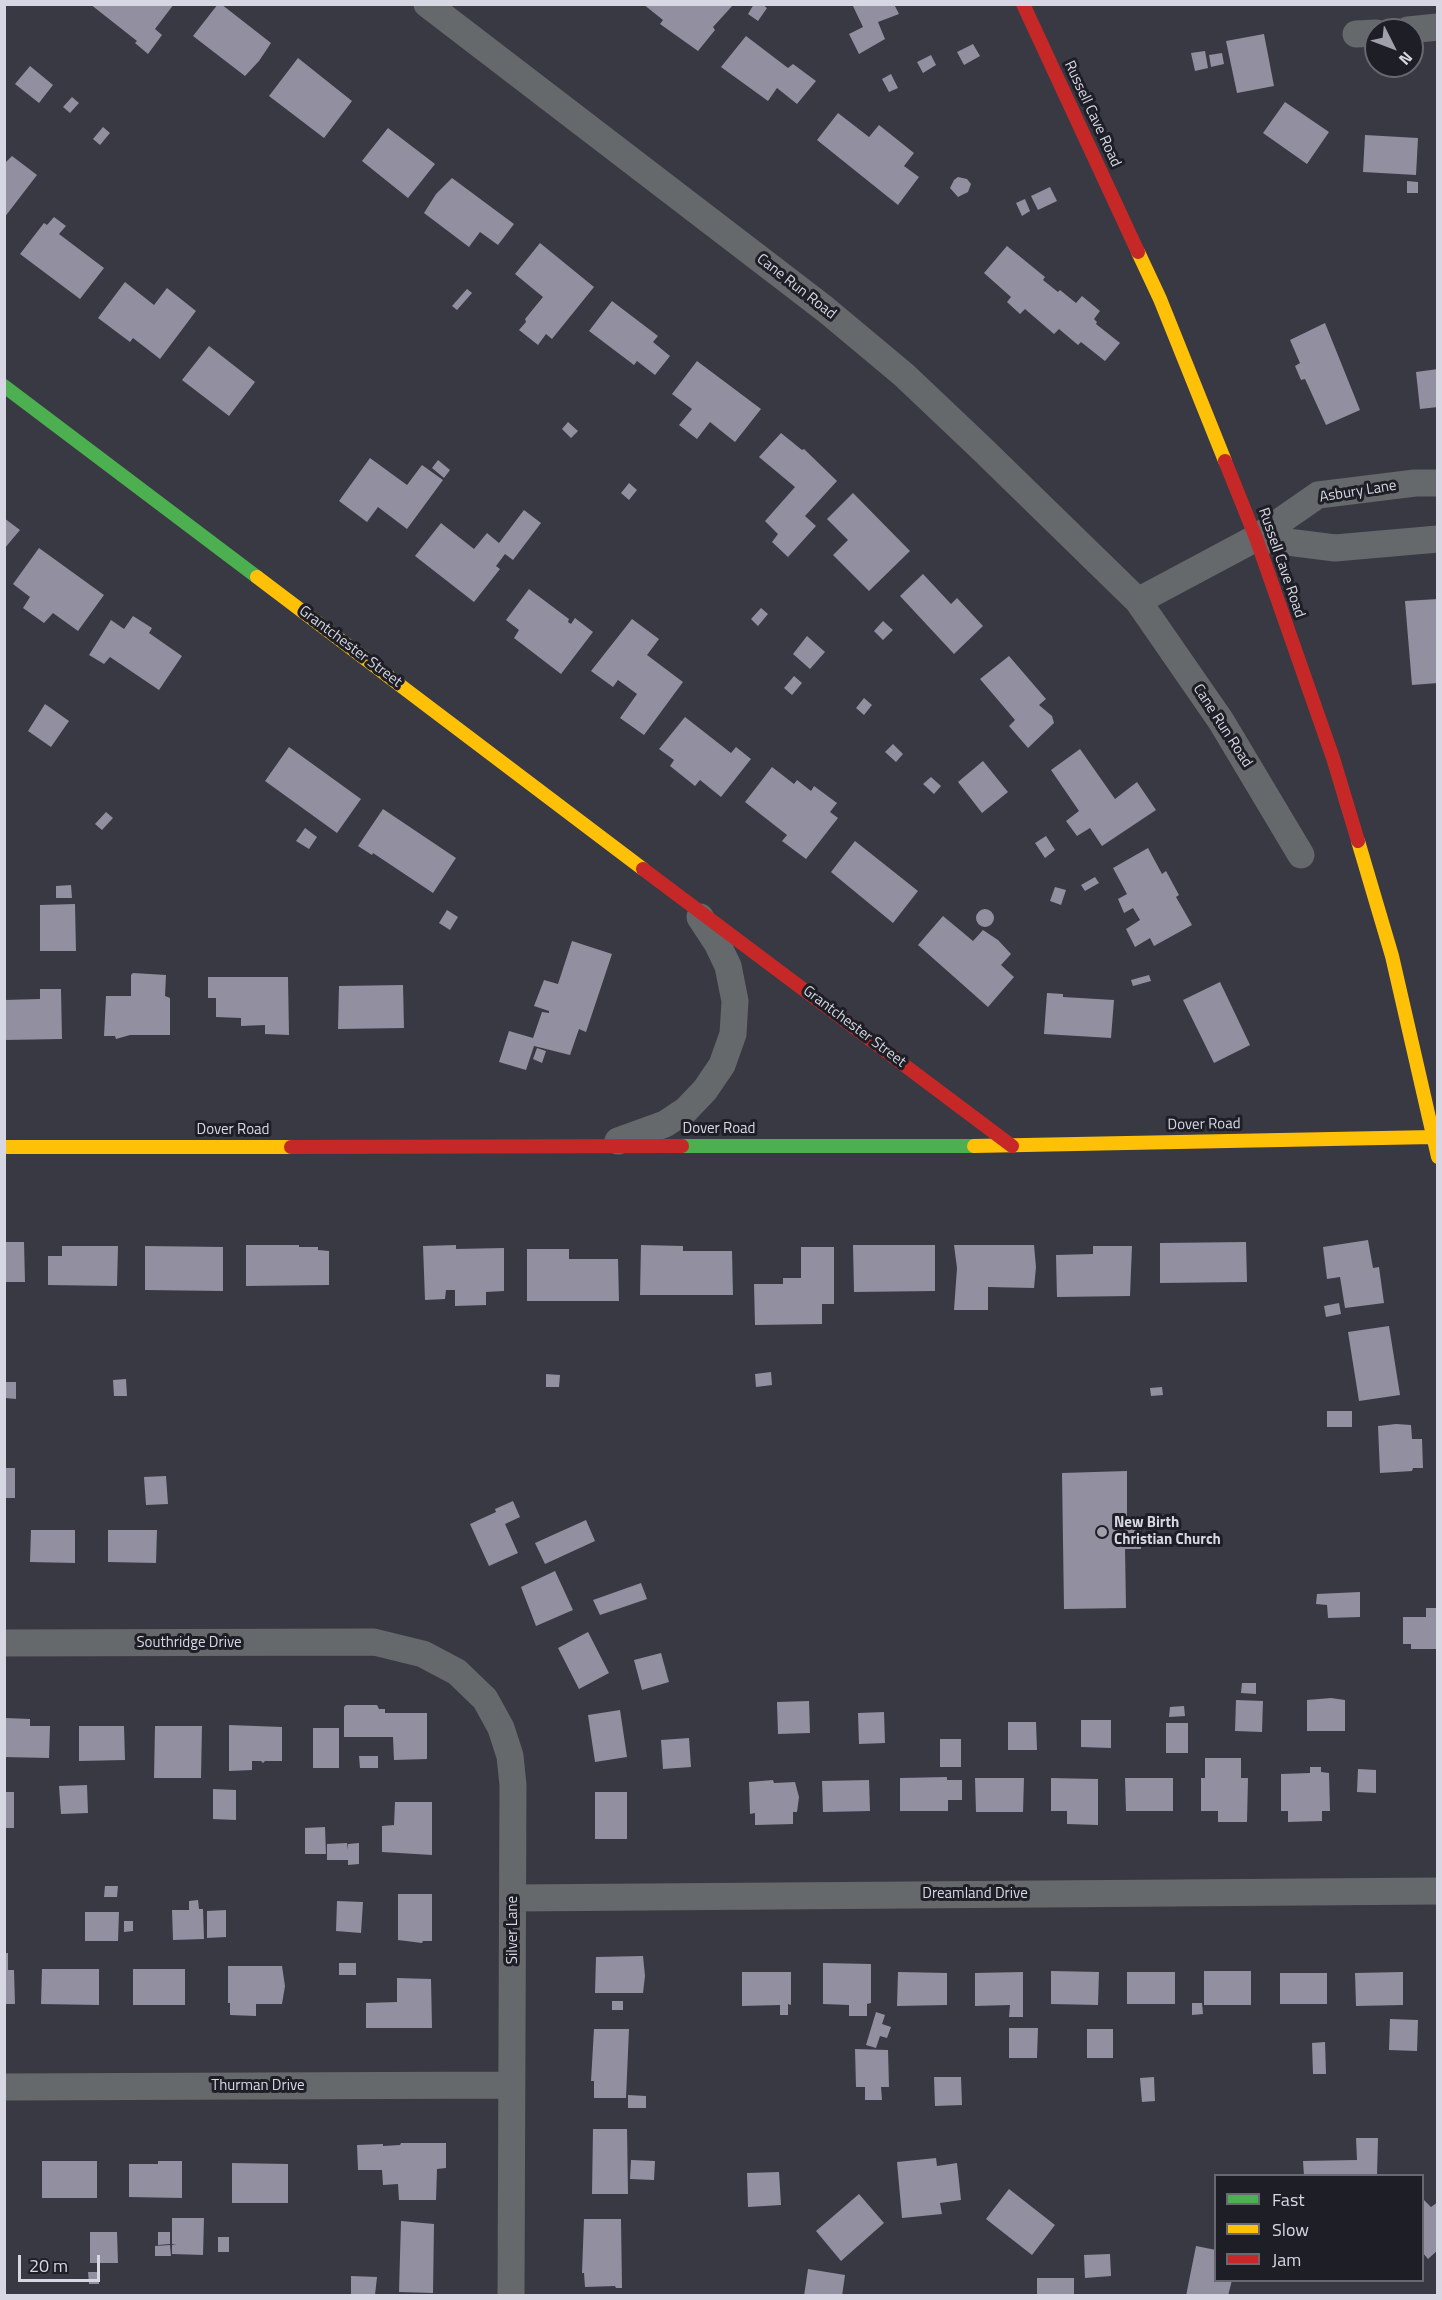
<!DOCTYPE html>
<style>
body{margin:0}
#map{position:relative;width:1442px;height:2300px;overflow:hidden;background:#393944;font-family:"Titillium Web",sans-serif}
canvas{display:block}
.frame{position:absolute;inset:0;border:6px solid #d7d7e3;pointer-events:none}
.legend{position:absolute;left:1214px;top:2174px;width:210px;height:108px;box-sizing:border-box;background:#1e1e26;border:2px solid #686872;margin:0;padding:8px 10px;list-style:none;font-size:18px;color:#d7d7e3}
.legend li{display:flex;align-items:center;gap:12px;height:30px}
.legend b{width:30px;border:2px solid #686872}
.north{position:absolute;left:1364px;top:18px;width:60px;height:60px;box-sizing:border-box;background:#1e1e26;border:2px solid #686872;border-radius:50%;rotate:132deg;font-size:16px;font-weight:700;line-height:24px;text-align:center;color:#d7d7e3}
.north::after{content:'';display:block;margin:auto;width:21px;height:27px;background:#a0a0ab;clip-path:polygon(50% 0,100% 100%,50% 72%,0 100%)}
.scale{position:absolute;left:18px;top:2255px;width:82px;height:27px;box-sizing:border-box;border:3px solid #d7d7e3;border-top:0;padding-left:8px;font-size:18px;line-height:21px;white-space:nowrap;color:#d7d7e3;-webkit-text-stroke:4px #1e1e26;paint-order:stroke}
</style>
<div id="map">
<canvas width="1442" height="2300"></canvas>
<div class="frame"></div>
<ul class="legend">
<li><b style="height:8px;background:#4caf50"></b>Fast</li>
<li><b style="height:8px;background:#ffc107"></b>Slow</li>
<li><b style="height:8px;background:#c62828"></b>Jam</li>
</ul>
<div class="north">N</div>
<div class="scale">20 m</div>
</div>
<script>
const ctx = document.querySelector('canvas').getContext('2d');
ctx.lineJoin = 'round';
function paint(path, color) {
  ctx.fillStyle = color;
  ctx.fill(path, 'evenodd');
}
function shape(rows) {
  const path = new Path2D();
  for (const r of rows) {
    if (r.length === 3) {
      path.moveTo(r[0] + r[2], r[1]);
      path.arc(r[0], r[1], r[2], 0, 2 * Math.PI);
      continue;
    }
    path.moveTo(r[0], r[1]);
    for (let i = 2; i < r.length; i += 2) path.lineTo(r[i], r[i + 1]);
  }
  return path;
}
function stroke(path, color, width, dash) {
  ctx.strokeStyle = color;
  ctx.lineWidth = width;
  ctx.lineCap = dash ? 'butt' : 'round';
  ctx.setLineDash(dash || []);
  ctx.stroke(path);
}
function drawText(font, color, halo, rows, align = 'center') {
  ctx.font = font + ' "Titillium Web",sans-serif';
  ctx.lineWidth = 6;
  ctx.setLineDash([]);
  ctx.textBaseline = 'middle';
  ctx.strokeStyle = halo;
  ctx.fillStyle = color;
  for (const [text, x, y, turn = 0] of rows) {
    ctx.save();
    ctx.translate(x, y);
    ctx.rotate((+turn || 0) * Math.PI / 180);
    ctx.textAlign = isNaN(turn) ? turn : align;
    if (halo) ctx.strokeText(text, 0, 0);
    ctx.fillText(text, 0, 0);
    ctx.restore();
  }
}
const building = shape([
 [90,4,174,4,155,29,162,35,148,54,135,43,137,41],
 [218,4,221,4,271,43,259,61,245,76,193,36],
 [643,4,734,4,713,27,715,30,698,51,660,24,663,20],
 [754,4,762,4,767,8,758,21,748,14],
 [852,4,894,4,899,14,878,22,885,39,859,54,849,34,863,27],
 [1264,34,1274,86,1237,93,1226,41],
 [746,36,788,68,793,64,816,81,797,104,777,88,768,101,721,67],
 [973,44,980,56,964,65,957,52],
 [1205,51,1208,68,1195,71,1191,53],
 [1222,53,1224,64,1211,67,1209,55],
 [931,55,936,65,923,73,917,62],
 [298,58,352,101,324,138,269,96],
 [30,66,53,85,39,103,15,84],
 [891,74,898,88,889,92,882,79],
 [72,97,79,103,70,113,63,107],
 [1285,102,1329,132,1307,164,1263,133],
 [838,113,869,137,879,125,914,153,904,166,919,177,898,205,817,140],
 [103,127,110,133,100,145,93,139],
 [388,128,435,164,408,198,362,161],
 [1365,135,1418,138,1416,175,1363,172],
 [12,156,37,175,4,218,4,164],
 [958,177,967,179,971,184,968,192,958,197,950,188,954,180],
 [452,178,514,224,498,245,480,232,469,247,424,213,436,194],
 [1407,181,1418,182,1418,193,1407,193],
 [1050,187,1057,201,1038,210,1031,196],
 [1025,199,1030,211,1022,216,1016,203],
 [54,217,66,226,59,234,104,268,80,299,20,254,44,223,47,225],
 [540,243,594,287,552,339,546,334,538,345,519,330,526,322,525,319,543,297,515,274],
 [1007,246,1045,277,1043,280,1058,292,1060,290,1076,303,1082,296,1100,311,1094,319,1097,322,1096,324,1120,343,1105,361,1081,342,1078,345,1059,329,1054,334,1025,309,1020,314,1007,302,1011,297,984,273],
 [125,282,154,305,167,288,196,311,160,359,133,338,130,342,98,318],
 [467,289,472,293,457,310,452,306],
 [612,301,658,336,653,342,670,356,655,375,637,361,634,365,589,331],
 [1325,323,1360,410,1326,425,1305,379,1301,380,1295,366,1300,363,1290,340],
 [209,346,255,382,229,416,182,380],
 [697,361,761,409,735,442,710,422,697,439,679,425,692,409,672,394],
 [1438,369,1438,407,1420,409,1416,372],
 [568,422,578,431,571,438,562,429],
 [781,433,802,450,804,449,837,481,805,516,816,526,788,557,772,542,778,534,765,521,795,487,759,457],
 [370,458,407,485,422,465,443,480,407,529,378,507,367,522,339,501],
 [438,460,450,470,444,478,432,468],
 [629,483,637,490,629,500,621,493],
 [853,493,910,551,869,591,833,555,848,540,827,519],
 [524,510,541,523,513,560,505,554,496,566,500,569,474,602,415,556,441,523,474,549,487,533,499,543],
 [4,518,20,530,4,549],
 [39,548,104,595,78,631,53,613,44,623,23,608,30,597,13,584],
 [923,574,951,604,957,598,983,626,954,654,900,596],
 [529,589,569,619,568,622,571,624,575,618,593,632,561,674,514,638,519,630,506,620],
 [1438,599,1438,683,1412,685,1405,601],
 [761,608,768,614,758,626,751,619],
 [133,616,152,628,149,633,182,656,159,690,110,657,104,664,89,655,111,620,124,629],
 [632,619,659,639,647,655,683,682,644,735,620,718,637,694,618,680,613,687,591,671],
 [883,621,893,630,883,640,874,631],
 [807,636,825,652,810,669,793,654],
 [1009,656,1046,699,1039,705,1052,716,1054,723,1028,748,1009,726,1015,720,980,679],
 [794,676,802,683,792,695,784,688],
 [864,698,872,705,864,715,856,708],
 [45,704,69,721,51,747,28,731],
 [685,717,731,753,736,747,751,759,721,797,700,780,695,786,670,766,674,760,659,749],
 [893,744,903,754,896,762,885,752],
 [289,747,361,799,337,833,265,781],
 [1080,749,1115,799,1137,782,1156,810,1102,846,1090,828,1077,836,1066,821,1079,811,1051,770],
 [983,761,1008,792,982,813,958,782],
 [772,767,794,784,797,780,811,791,814,786,837,803,830,812,838,818,806,859,782,841,787,835,745,802],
 [931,777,941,786,934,794,923,784],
 [383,809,456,858,433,893,373,853,372,855,358,846],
 [106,812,113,818,102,830,95,824],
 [305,828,317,837,309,849,296,841],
 [1046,836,1055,850,1045,858,1035,843],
 [855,841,918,891,893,923,831,872],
 [1148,848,1162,874,1166,871,1179,895,1176,897,1192,925,1154,946,1150,938,1135,947,1126,929,1140,920,1133,908,1124,913,1118,899,1127,894,1113,868],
 [1095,877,1099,883,1085,891,1081,885],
 [71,885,72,898,56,898,56,886],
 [1055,887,1066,890,1061,905,1050,901],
 [75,904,76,951,40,951,40,905],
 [985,918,9],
 [447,910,458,917,450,930,439,923],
 [943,916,973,941,983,930,998,940,1011,954,1001,965,1014,977,988,1007,918,945],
 [572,941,612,954,586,1032,579,1029,570,1055,534,1046,526,1070,499,1062,509,1031,533,1038,542,1012,549,1013,549,1011,534,1006,544,980,558,984],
 [133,973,166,975,165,996,170,998,170,1035,130,1035,116,1039,115,1036,104,1036,106,996,131,996,131,975],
 [1149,975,1151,981,1133,986,1131,980],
 [208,977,288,977,289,1035,265,1034,265,1025,241,1026,241,1018,216,1017,216,998,208,998],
 [1220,982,1250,1045,1214,1063,1183,1000],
 [403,985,404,1028,338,1029,339,986],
 [40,989,61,989,62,1039,4,1040,4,1000,40,999],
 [1047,993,1063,994,1063,997,1114,1000,1111,1038,1044,1034],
 [537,1048,546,1051,542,1063,533,1059],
 [1368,1240,1373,1268,1379,1267,1384,1303,1345,1308,1340,1277,1327,1279,1323,1247],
 [4,1242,24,1242,25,1282,4,1282],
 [1246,1242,1247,1282,1160,1283,1160,1243],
 [246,1245,299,1245,299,1247,318,1247,318,1250,329,1251,329,1285,246,1286],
 [456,1245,456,1249,504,1248,504,1291,486,1292,486,1305,455,1306,455,1290,446,1290,445,1299,425,1300,423,1246],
 [641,1245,683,1246,683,1251,732,1251,733,1295,640,1295],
 [853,1245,935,1245,935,1291,854,1292],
 [954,1245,1034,1245,1036,1267,1034,1288,988,1287,988,1310,954,1310,957,1268],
 [62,1246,118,1246,117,1286,48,1285,48,1256,62,1256],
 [145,1246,223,1247,223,1291,145,1290],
 [1093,1246,1132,1246,1130,1296,1057,1297,1056,1255,1093,1254],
 [801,1247,834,1247,834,1304,822,1304,822,1324,755,1325,754,1284,783,1284,783,1278,801,1278],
 [527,1249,569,1249,569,1259,618,1259,619,1301,527,1301],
 [1339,1303,1341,1314,1326,1317,1324,1306],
 [1389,1326,1400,1395,1359,1401,1348,1332],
 [771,1372,772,1385,756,1387,755,1374],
 [546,1374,560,1375,559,1387,546,1387],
 [126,1379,127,1396,114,1396,113,1380],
 [6,1382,16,1382,16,1399,5,1398],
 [1162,1387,1163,1395,1151,1396,1150,1388],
 [1327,1411,1352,1411,1352,1427,1327,1427],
 [1396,1424,1411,1425,1412,1439,1422,1439,1423,1468,1413,1468,1412,1471,1380,1473,1378,1426],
 [4,1468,15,1468,15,1498,4,1498],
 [1127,1471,1127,1516,1141,1516,1141,1549,1125,1549,1126,1608,1064,1609,1062,1473],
 [166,1476,168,1504,146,1505,144,1477],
 [513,1501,520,1517,505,1524,518,1553,489,1566,470,1524,496,1512,495,1509],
 [586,1520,595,1541,545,1564,535,1543],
 [31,1530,75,1530,75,1563,30,1562],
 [108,1530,157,1530,156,1563,108,1562],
 [555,1571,573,1610,536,1626,521,1587],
 [641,1583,647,1599,600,1615,593,1600],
 [1360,1592,1360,1617,1328,1618,1327,1605,1316,1604,1317,1594],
 [1426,1608,1438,1608,1438,1649,1411,1649,1411,1644,1403,1644,1403,1617,1426,1617],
 [588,1632,609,1673,579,1689,558,1648],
 [661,1653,669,1682,642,1690,634,1660],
 [1242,1683,1256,1683,1256,1694,1241,1693],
 [1331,1698,1345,1700,1345,1731,1307,1731,1307,1700],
 [1236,1700,1263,1701,1262,1732,1235,1731],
 [809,1701,810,1733,778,1734,777,1702],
 [346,1705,377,1705,379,1709,385,1709,385,1713,427,1713,427,1759,394,1760,393,1737,344,1737,344,1707],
 [1184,1706,1185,1716,1169,1717,1170,1707],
 [620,1710,627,1757,595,1762,588,1715],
 [884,1712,885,1743,859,1744,858,1713],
 [6,1718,30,1719,30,1726,50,1726,49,1758,4,1757],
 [1081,1720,1111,1720,1111,1748,1081,1747],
 [1008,1722,1036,1722,1037,1750,1008,1750],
 [1166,1723,1188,1723,1188,1753,1166,1753],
 [229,1725,282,1727,282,1761,265,1761,263,1763,261,1761,252,1761,252,1770,229,1771],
 [79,1726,124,1726,125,1760,79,1761],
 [155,1726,202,1726,201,1778,154,1778],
 [313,1728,339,1728,339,1768,313,1768],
 [689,1738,691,1767,663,1769,661,1740],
 [940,1739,961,1739,961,1767,940,1767],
 [359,1756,378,1756,378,1768,360,1768],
 [1205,1758,1241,1758,1241,1778,1248,1778,1247,1822,1218,1822,1218,1811,1201,1811,1201,1778,1205,1778],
 [1310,1767,1321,1767,1321,1772,1329,1773,1330,1811,1322,1811,1322,1821,1288,1822,1288,1811,1281,1811,1281,1774,1310,1773],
 [1358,1769,1376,1770,1376,1793,1357,1792],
 [947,1777,947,1780,962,1780,962,1800,948,1800,948,1811,900,1811,900,1778],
 [975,1778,1024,1778,1023,1812,976,1812],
 [1051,1778,1098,1779,1098,1825,1067,1824,1067,1811,1051,1811],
 [1125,1778,1173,1778,1173,1811,1126,1811],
 [773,1780,774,1783,795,1782,799,1797,797,1812,793,1812,793,1824,755,1825,755,1813,750,1814,749,1782],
 [869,1780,870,1811,823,1812,822,1781],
 [87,1785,88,1813,61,1814,59,1786],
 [213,1789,236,1790,236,1820,213,1819],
 [4,1792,14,1792,14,1828,4,1828],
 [595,1792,627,1792,627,1839,595,1839],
 [395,1802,432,1802,432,1855,382,1852,382,1826,394,1825],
 [325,1827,326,1854,305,1854,305,1828],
 [347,1843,348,1850,348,1844,359,1843,359,1864,348,1865,348,1860,327,1860,327,1844],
 [105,1886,118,1886,117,1897,104,1897],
 [398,1894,432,1894,432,1941,423,1941,422,1943,398,1940],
 [198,1900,199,1909,203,1909,204,1939,173,1940,172,1910,189,1910,189,1901],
 [337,1901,363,1902,361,1933,336,1931],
 [226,1910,226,1937,207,1938,207,1911],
 [85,1912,119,1912,118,1941,85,1941],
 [124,1921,133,1921,133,1931,124,1932],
 [4,1953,8,1953,8,1970,14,1970,15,2004,4,2004],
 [643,1956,645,1976,643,1993,595,1993,596,1957],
 [339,1963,356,1963,356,1975,339,1975],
 [823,1963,871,1964,871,2003,867,2004,867,2016,849,2016,849,2005,823,2004],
 [228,1966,282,1966,285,1986,282,2004,256,2004,256,2016,230,2015,230,2003,228,2003],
 [42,1969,99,1969,99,2005,41,2004],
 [133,1969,185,1969,185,2005,133,2005],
 [1051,1971,1099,1972,1098,2005,1051,2004],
 [1204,1971,1251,1971,1251,2005,1204,2005],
 [742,1972,791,1972,791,2005,788,2004,788,2015,780,2015,780,2005,742,2006],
 [898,1972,947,1973,947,2005,897,2006],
 [1023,1972,1023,2017,1009,2017,1010,2005,975,2006,975,1973],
 [1127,1972,1175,1972,1175,2004,1127,2004],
 [1403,1972,1403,2005,1356,2006,1355,1973],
 [1280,1973,1327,1973,1327,2004,1280,2004],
 [397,1978,431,1979,432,2028,366,2028,366,2003,397,2002],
 [612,2001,623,2001,623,2010,612,2010],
 [1192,2003,1202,2003,1203,2014,1192,2015],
 [876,2012,885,2015,882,2024,891,2027,887,2038,880,2036,876,2048,866,2045],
 [1390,2019,1418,2020,1417,2051,1389,2050],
 [1009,2028,1038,2028,1037,2058,1009,2058],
 [594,2029,629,2029,626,2098,594,2098,594,2081,591,2081],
 [1087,2029,1113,2029,1113,2058,1087,2058],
 [1325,2042,1326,2074,1313,2074,1312,2043],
 [855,2049,888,2050,889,2087,881,2087,882,2100,865,2100,865,2087,856,2087],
 [934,2077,961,2077,962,2105,935,2106],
 [1154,2077,1155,2101,1142,2102,1140,2078],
 [628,2095,646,2096,646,2108,628,2108],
 [593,2129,627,2129,628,2194,592,2194],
 [1356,2138,1378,2138,1377,2176,1304,2176,1303,2161,1357,2160],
 [401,2143,446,2143,446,2168,437,2169,436,2200,399,2200,398,2184,383,2185,382,2170,358,2170,357,2145,383,2144,383,2146,400,2145],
 [936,2158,937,2166,957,2163,961,2200,940,2203,942,2214,902,2218,897,2162],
 [631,2160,655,2161,654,2180,630,2179],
 [42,2161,97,2161,97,2198,42,2198],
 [158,2161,182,2161,182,2198,129,2197,129,2164,158,2164],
 [232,2163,288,2164,288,2203,232,2203],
 [779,2172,781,2205,748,2207,747,2173],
 [1009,2189,1055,2225,1032,2255,986,2219],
 [859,2194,884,2223,841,2261,816,2231],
 [1422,2198,1431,2207,1438,2202,1438,2250,1428,2259,1422,2252],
 [172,2218,204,2218,203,2255,172,2254,172,2245,176,2245,172,2244],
 [584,2219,621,2219,622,2288,616,2288,615,2286,585,2287,584,2273,582,2273],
 [401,2221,434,2224,433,2293,399,2292],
 [90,2232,117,2232,118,2263,90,2263],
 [158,2232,170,2232,170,2244,158,2245],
 [218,2237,229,2237,229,2252,218,2252],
 [170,2245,171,2256,155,2256,155,2246],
 [1196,2246,1216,2250,1216,2280,1232,2280,1228,2296,1186,2296],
 [1110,2254,1111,2276,1085,2278,1084,2255],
 [808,2269,845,2275,842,2296,804,2296],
 [88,2272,98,2272,99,2284,89,2284],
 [351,2276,377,2277,375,2295,351,2295],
 [1037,2278,1074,2278,1074,2296,1037,2296]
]);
const street = shape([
 [427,4,825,309,904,375,981,448,1138,601,1221,721,1301,855],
 [1408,30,1438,27],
 [1356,34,1376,33],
 [1256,538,1335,548,1438,539],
 [1138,601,1256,538,1318,495,1415,483,1438,483],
 [618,1141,665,1124,686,1110,705,1090,722,1065,733,1034,735,1001,728,966,717,943,700,917],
 [4,1643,374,1642,423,1654,457,1672,485,1699,501,1728,510,1756,513,1785,511,2296],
 [513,1898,1438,1891],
 [4,2087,512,2085]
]);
const fast = shape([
 [4,386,257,577],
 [682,1146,974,1146]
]);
const slow = shape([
 [1138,252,1160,299,1225,461],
 [257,577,643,869],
 [1358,841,1392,956,1438,1157],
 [974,1146,1433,1137],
 [4,1147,291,1147]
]);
const jam = shape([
 [1023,4,1138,252],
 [1225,461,1256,538,1333,758,1358,841],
 [643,869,1012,1146],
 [291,1147,682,1146]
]);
const markers = [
 [1102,1532,6,"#a0a0ab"]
];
const streetNames = [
 ["Russell Cave Road",1092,114,65],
 ["Cane Run Road",796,287,38],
 ["Asbury Lane",1358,492,-9],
 ["Russell Cave Road",1281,563,71],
 ["Grantchester Street",350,647,37],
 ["Cane Run Road",1222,726,57],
 ["Grantchester Street",854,1027,37],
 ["Dover Road",1204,1125,-1],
 ["Dover Road",719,1129],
 ["Dover Road",233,1130],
 ["Southridge Drive",189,1643],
 ["Dreamland Drive",975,1894],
 ["Silver Lane",513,1930,-90],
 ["Thurman Drive",258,2086]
];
const poiNames = [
 ["New Birth",1114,1523],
 ["Christian Church",1114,1540]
];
paint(building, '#928fa0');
stroke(street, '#65696b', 27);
stroke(fast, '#4caf50', 14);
stroke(slow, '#ffc107', 14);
stroke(jam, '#c62828', 14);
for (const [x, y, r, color] of markers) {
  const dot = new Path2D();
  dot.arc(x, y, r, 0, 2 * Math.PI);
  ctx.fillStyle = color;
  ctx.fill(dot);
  stroke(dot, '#1e1e26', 2);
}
drawText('15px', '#d7d7e3', '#1e1e26', streetNames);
drawText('bold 15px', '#d7d7e3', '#1e1e26', poiNames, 'left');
</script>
